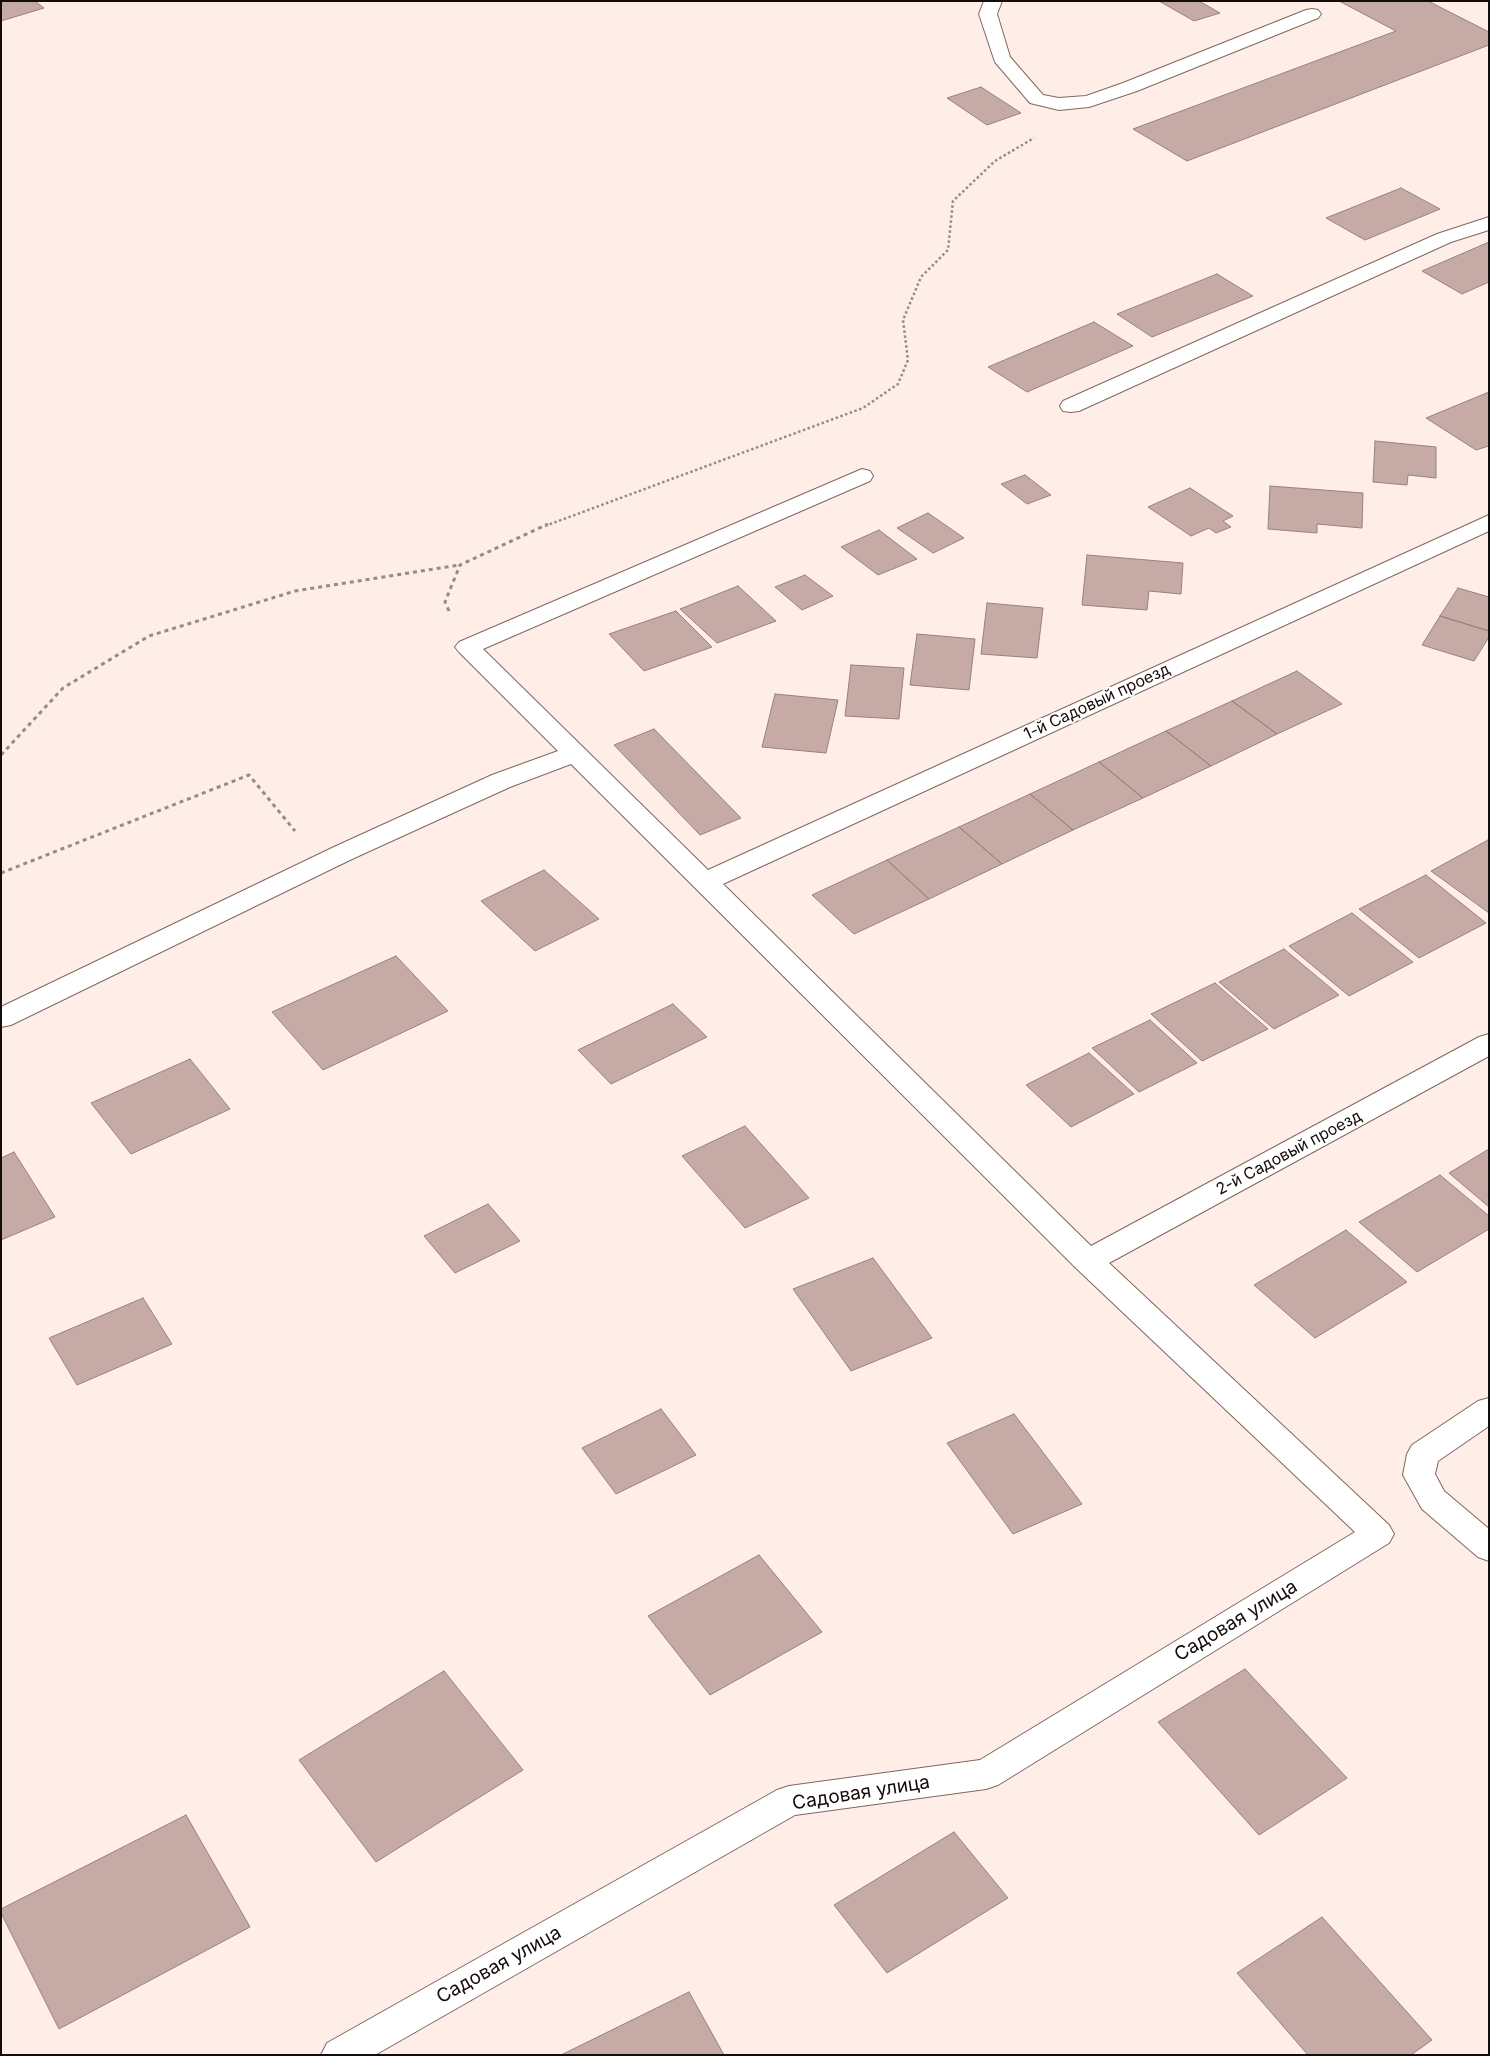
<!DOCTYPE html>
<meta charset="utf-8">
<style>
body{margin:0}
#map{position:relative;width:1490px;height:2056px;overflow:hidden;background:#feeee7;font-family:Inter,sans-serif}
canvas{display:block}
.frame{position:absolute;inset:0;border:2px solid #150c09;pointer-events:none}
</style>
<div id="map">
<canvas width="1490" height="2056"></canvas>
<div class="frame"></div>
</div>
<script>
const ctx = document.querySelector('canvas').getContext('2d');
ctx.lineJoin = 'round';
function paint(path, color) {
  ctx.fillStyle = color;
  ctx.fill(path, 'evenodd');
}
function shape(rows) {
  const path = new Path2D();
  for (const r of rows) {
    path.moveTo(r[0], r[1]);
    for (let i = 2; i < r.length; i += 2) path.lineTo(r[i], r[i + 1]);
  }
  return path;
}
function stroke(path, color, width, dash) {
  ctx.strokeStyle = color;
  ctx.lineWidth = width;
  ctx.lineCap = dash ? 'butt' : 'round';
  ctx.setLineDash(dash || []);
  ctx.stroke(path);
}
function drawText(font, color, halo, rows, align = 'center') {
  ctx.font = font + ' Inter,sans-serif';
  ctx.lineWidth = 4;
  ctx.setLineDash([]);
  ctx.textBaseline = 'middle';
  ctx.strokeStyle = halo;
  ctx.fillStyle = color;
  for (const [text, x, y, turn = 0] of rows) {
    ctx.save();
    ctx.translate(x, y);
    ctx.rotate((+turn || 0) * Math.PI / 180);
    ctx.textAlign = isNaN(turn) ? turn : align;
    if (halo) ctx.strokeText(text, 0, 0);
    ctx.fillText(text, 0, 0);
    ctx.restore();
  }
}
const building = shape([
 [1,1,35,1,44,8,1,21,1,1],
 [1159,1,1199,1,1220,13,1194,21,1159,1],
 [1339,1,1428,1,1489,32,1489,45,1187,161,1133,129,1396,31,1339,1],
 [981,87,1021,113,987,125,947,98,981,87],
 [1401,188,1440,209,1365,240,1326,218,1401,188],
 [1489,242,1489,282,1462,294,1422,271,1489,242],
 [1217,274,1253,296,1152,337,1117,314,1217,274],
 [1094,322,1133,346,1027,392,988,367,1094,322],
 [1489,392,1489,446,1476,450,1426,418,1489,392],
 [1375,441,1436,447,1436,478,1408,475,1407,485,1373,482,1375,441],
 [1025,475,1051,495,1027,504,1001,484,1025,475],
 [1270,486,1363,493,1362,528,1317,524,1317,533,1268,529,1270,486],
 [1190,488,1233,516,1223,521,1231,527,1216,533,1209,528,1191,536,1148,507,1190,488],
 [928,513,964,538,933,553,897,528,928,513],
 [879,530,917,559,878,575,841,547,879,530],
 [1087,555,1183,563,1181,594,1149,591,1147,610,1082,605,1087,555],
 [805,575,833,596,802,610,775,587,805,575],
 [738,586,776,621,717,643,680,609,738,586],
 [1458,588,1489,597,1489,631,1440,616,1458,588],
 [987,603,1043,608,1037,658,981,654,987,603],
 [676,611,712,647,644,671,609,634,676,611],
 [1440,616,1489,631,1489,637,1474,661,1422,645,1440,616],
 [917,634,975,639,969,690,910,685,917,634],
 [851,665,904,668,899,719,845,716,851,665],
 [1297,671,1342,704,1277,734,1232,701,1297,671],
 [775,694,838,700,826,753,762,747,775,694],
 [1232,701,1277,734,1211,766,1166,731,1232,701],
 [654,729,741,818,700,835,614,745,654,729],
 [1166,731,1211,766,1143,798,1099,762,1166,731],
 [1099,762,1143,798,1073,830,1030,794,1099,762],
 [1030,794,1073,830,1002,864,959,827,1030,794],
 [959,827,1002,864,929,899,887,860,959,827],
 [1488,840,1489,841,1489,913,1431,871,1488,840],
 [887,860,929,899,854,934,812,895,887,860],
 [544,870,599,919,535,951,481,901,544,870],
 [1426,875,1486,923,1419,958,1359,909,1426,875],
 [1352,913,1413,962,1349,996,1289,946,1352,913],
 [1284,949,1339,995,1274,1029,1219,982,1284,949],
 [396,956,448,1011,323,1070,272,1012,396,956],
 [1215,983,1268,1029,1202,1061,1151,1014,1215,983],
 [673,1004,707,1037,611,1084,578,1050,673,1004],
 [1150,1020,1197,1063,1139,1092,1092,1048,1150,1020],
 [1089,1053,1134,1094,1071,1127,1026,1085,1089,1053],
 [190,1059,230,1109,131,1154,91,1103,190,1059],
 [745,1126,809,1198,745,1228,682,1156,745,1126],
 [1489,1149,1489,1207,1449,1173,1489,1149],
 [14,1152,55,1217,1,1240,1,1158,14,1152],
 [1440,1175,1489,1216,1489,1229,1417,1272,1359,1222,1440,1175],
 [488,1204,520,1241,455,1273,424,1236,488,1204],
 [1346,1230,1407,1282,1315,1338,1254,1285,1346,1230],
 [873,1258,932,1338,851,1371,793,1289,873,1258],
 [143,1298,172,1344,77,1385,49,1338,143,1298],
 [661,1409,696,1455,616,1494,582,1448,661,1409],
 [1014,1414,1082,1504,1013,1534,947,1443,1014,1414],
 [759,1555,822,1632,710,1695,648,1616,759,1555],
 [1245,1669,1347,1778,1259,1835,1158,1722,1245,1669],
 [444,1671,523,1770,376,1862,299,1760,444,1671],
 [186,1815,250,1927,59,2029,1,1913,1,1909,186,1815],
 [954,1832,1008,1898,887,1973,834,1905,954,1832],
 [1322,1917,1432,2040,1411,2055,1308,2055,1237,1973,1322,1917],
 [689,1992,724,2055,561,2055,689,1992]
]);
const pathFar1 = shape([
 [545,526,863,408,898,384,908,360,903,320,921,277,948,250,953,201,995,161,1034,138]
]);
const path = shape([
 [449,611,445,602,460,565,548,524],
 [1,755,63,688,149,636,295,591,459,565],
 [1,873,249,775,295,831]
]);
const street = shape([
 [984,1,1002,1,997,14,1010,57,1043,95,1059,98,1086,96,1123,83,1306,10,1312,9,1318,10,1321,14,1318,18,1137,91,1089,107,1059,110,1030,103,995,62,979,14,984,1],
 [1489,217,1489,230,1451,242,1079,411,1071,412,1063,411,1060,406,1063,401,1437,234,1489,217],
 [862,469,870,471,873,476,870,481,483,649,708,870,1489,515,1489,531,723,884,1091,1246,1479,1037,1489,1034,1489,1056,1109,1263,1389,1525,1394,1534,1389,1543,998,1785,986,1789,795,1815,375,2055,321,2055,327,2043,777,1790,789,1786,980,1760,1355,1532,1077,1269,571,764,510,787,352,859,11,1025,1,1027,1,1007,334,847,492,775,558,751,459,652,455,647,459,642,862,469],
 [1489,1398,1489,1426,1438,1461,1435,1474,1444,1491,1489,1529,1489,1561,1478,1557,1422,1509,1403,1475,1407,1454,1412,1445,1478,1401,1489,1398]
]);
const streetNames = [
 ["1-й Садовый проезд",1097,702,-25],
 ["2-й Садовый проезд",1289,1153,-28]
];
const nearStreetnames = [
 ["Садовая улица",1236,1621,-31],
 ["Садовая улица",861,1793,-9],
 ["Садовая улица",499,1965,-29]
];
paint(building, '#c5aaa5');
stroke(building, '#9a807b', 1);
stroke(street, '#7f685f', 2);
stroke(pathFar1, '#988b86', 2.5, [2.5, 2.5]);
stroke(path, '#988b86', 3, [4, 4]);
paint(street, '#fff');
drawText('16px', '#150c09', '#fff', streetNames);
drawText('19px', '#150c09', '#fff', nearStreetnames);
</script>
